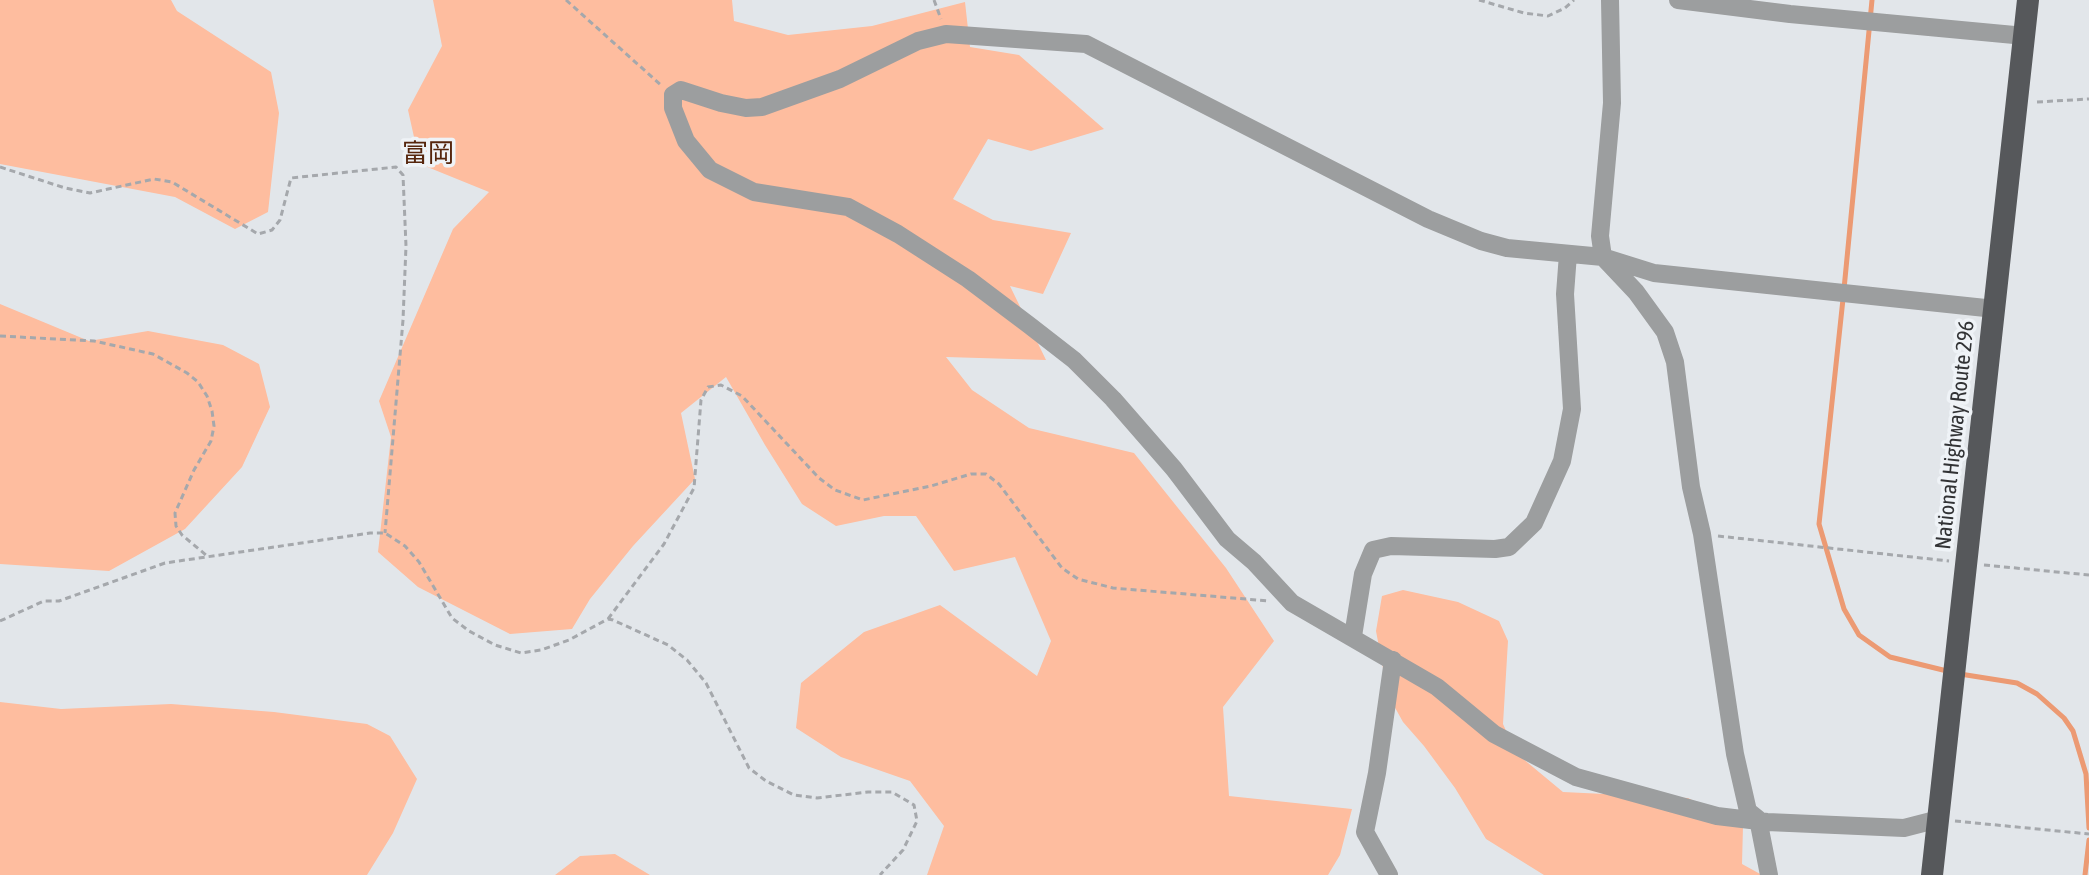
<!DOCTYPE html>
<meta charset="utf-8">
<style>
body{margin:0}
canvas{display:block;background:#e2e6ea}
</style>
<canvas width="2089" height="875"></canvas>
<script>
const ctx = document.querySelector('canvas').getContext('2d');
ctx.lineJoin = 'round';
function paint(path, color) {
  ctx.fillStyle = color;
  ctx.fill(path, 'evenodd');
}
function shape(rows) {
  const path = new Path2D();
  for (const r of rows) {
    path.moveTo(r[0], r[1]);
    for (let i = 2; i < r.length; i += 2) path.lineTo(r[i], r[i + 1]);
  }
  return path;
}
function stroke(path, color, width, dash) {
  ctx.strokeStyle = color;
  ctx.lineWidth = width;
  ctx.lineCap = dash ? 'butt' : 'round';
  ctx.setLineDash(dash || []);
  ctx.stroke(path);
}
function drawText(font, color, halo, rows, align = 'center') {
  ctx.font = font + ' "Asap Condensed","Noto Sans JP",sans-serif';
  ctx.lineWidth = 7;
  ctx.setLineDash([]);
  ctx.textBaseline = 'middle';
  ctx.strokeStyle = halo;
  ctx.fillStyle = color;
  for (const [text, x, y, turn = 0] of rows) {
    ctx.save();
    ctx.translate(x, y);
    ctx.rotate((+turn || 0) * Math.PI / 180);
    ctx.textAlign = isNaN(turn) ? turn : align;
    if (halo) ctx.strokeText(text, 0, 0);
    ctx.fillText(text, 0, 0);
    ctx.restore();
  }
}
const green = shape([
 [0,0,171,0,177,11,271,72,279,113,268,212,235,229,175,197,0,164],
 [433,0,732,0,734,21,788,35,872,26,965,2,970,47,1019,55,1104,129,1031,151,988,139,953,199,993,220,1071,233,1043,294,1010,286,1046,360,946,357,972,390,1029,428,1134,453,1226,568,1274,641,1223,707,1229,796,1352,809,1340,855,1328,875,927,875,944,826,910,781,841,757,796,728,801,683,864,632,940,605,1037,676,1051,641,1015,557,954,571,916,516,884,516,836,526,802,504,765,445,726,377,681,413,695,479,633,546,590,599,572,629,510,634,418,587,378,552,391,437,379,401,453,229,489,192,420,164,408,110,442,46],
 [0,304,89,341,148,331,223,345,259,364,270,407,242,467,185,529,109,571,0,564],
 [1403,590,1458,602,1499,621,1508,641,1503,724,1516,753,1563,792,1688,798,1743,826,1742,864,1762,875,1544,875,1486,839,1455,788,1424,746,1403,722,1388,695,1376,631,1382,596],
 [0,702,61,709,171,704,274,712,367,724,390,736,417,779,393,833,367,875,0,875],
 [615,854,650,875,555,875,580,856]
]);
const stream = shape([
 [1844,289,1872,0],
 [1843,299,1819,524,1844,609,1859,635,1890,657,1947,671],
 [1960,674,2017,683,2037,694,2064,718,2073,731,2086,774,2089,828],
 [2085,875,2089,840]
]);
const path = shape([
 [566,0,662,86],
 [934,0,941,19],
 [1479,0,1524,13,1548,16,1565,8,1574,0],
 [2037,102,2089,99],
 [0,167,65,188,90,193,154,179,172,182,258,234,272,230,280,220,291,178,396,167,403,175,406,246,403,320,385,533],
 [0,336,94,341,153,354,187,373,198,382,207,396,212,411,214,426,211,441,194,470,175,513,176,526,182,535,206,555],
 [1718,536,1949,561],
 [1984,565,2089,575],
 [608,619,664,544,694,488,701,400,708,387,721,385,742,396,819,478,835,490,863,500,931,486,971,474,986,474,999,484,1062,568,1078,579,1113,588,1269,601],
 [0,621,44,601,59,601,165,563,370,533,385,533,405,546,419,562,452,618,469,631,495,645,521,653,541,650,569,640,608,619,613,620,668,645,687,660,706,683,749,768,766,781,794,795,817,798,868,792,892,792,914,805,917,821,903,850,880,875],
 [1955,821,2089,834]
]);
const minor = shape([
 [1610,0,1612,103,1600,236,1603,257,1636,292,1665,332,1675,362,1691,487,1702,534,1735,754,1748,811,1758,819,1769,875],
 [1678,0,1790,14,2025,36],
 [1353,636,1363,574,1373,550,1391,546,1495,549,1509,547,1534,523,1562,461,1572,409,1565,294,1568,254],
 [1939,819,1904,828,1767,822,1717,816,1576,777,1494,734,1437,687,1292,603,1254,562,1227,539,1174,469,1113,399,1074,360,1029,325,968,279,898,234,848,207,754,192,710,170,686,141,673,108,673,95,681,90,721,103,746,108,762,107,840,79,918,41,946,34,1086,44,1428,219,1481,241,1507,248,1603,257,1654,273,1995,309],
 [1389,875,1365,832,1377,773,1393,660]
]);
const trunk = shape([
 [1932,875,2028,0]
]);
const streetNames = [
 ["National Highway Route 296",1955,435,-84]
];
const quarterNames = [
 ["富岡",428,154]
];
paint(green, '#febd9f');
stroke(stream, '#ec9a73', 5);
stroke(path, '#a5a8ac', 3, [6, 4]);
stroke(minor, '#9c9e9f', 18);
stroke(trunk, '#56585b', 22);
drawText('22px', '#323335', '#eff3f7', streetNames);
drawText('26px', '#56260d', '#eff3f7', quarterNames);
</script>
